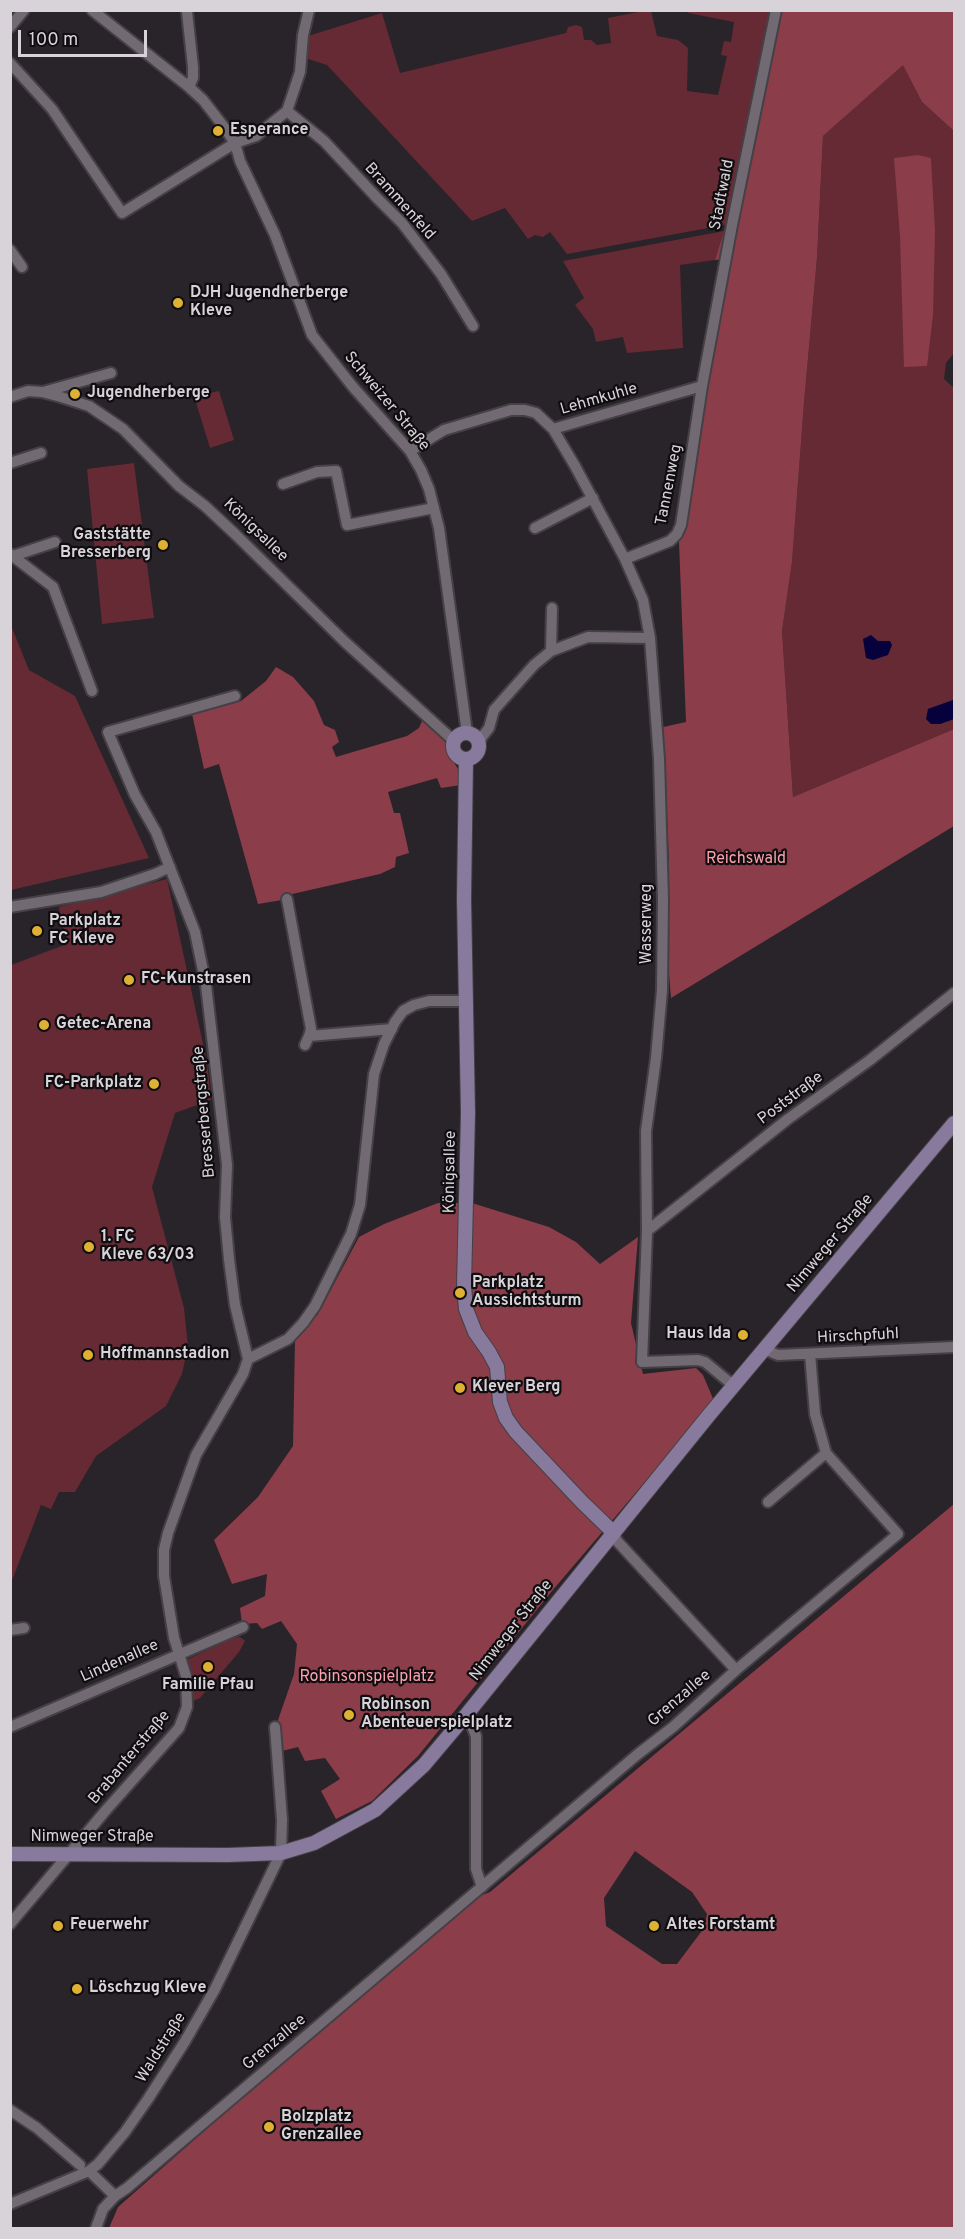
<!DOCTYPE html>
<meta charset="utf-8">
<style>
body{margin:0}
#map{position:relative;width:965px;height:2239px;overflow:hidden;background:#29232a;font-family:Overpass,sans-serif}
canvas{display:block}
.frame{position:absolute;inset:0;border:12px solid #d7d3d8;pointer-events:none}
.scale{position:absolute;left:18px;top:30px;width:129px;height:27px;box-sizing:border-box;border:3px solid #d7d3d8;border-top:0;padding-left:8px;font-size:18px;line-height:21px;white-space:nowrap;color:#d7d3d8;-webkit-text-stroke:4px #100d10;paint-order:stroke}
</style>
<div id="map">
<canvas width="965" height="2239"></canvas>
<div class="frame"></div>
<div class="scale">100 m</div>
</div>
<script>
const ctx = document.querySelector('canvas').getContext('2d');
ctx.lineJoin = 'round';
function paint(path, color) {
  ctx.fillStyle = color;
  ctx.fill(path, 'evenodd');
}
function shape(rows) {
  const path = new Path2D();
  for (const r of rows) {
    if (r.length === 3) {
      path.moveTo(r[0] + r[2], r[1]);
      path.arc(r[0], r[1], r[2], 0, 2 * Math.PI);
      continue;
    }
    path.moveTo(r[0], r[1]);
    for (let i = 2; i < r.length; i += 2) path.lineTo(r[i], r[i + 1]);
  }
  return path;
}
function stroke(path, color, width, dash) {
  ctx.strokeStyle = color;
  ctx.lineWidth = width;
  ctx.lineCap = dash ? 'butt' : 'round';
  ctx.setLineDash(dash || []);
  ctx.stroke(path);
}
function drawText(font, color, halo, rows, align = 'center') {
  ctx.font = font + ' Overpass,sans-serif';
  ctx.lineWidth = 4.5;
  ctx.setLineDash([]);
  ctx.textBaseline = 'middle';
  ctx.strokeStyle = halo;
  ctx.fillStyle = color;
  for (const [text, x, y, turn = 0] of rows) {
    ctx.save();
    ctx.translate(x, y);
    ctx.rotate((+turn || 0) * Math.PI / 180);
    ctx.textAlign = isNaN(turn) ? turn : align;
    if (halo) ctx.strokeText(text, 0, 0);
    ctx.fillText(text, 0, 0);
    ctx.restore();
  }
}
const green = shape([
 [643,11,651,11,657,36,678,40,688,48,687,91,718,95,727,56,721,55,724,41,731,42,734,22,688,13,688,11,774,11,730,224,567,254,550,232,543,237,535,235,528,239,505,208,472,221,327,65,305,58,308,36,382,13,400,73,566,33,568,27,576,25,582,27,584,40,591,40,597,45,611,43,608,18],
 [903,64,922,102,954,131,954,353,946,363,944,379,954,388,954,700,928,709,931,724,940,724,954,719,954,729,793,797,782,631,792,562,804,403,817,258,823,136],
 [724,231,715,260,680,265,683,348,627,353,623,337,596,342,593,329,575,305,584,298,563,261],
 [219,391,234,440,210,448,194,396],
 [134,463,154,618,102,624,87,469],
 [10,623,29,670,75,696,149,858,11,890],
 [167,879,207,1062,211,1100,175,1113,152,1187,184,1308,188,1346,182,1374,166,1406,96,1456,75,1492,59,1492,51,1509,41,1505,11,1583,11,965,67,944,59,907],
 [240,1637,245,1641,239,1652,200,1698,193,1701,192,1677,186,1660,233,1638]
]);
const forest = shape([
 [782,11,954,11,954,131,922,102,903,65,823,136,817,258,804,403,792,562,782,631,793,797,954,729,954,826,671,998,668,962,669,862,663,727,686,722,679,542,691,484,723,259,715,260,724,231,735,230],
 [918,155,931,158,935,231,933,315,927,366,904,367,900,236,894,158],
 [276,667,293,677,314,701,324,725,335,730,339,742,332,747,336,757,407,736,419,728,422,721,447,739,446,750,460,772,461,785,441,788,437,778,388,792,394,813,400,813,409,853,396,857,395,867,380,874,288,895,282,900,258,904,219,764,204,769,192,714,241,701,266,681],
 [438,1203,472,1203,549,1227,576,1242,600,1264,638,1237,631,1323,643,1374,696,1368,703,1375,714,1401,552,1591,418,1756,372,1801,336,1819,321,1791,340,1779,325,1758,305,1761,298,1747,282,1751,278,1720,294,1674,297,1644,281,1621,262,1629,257,1623,242,1624,240,1608,265,1596,267,1574,232,1584,214,1540,258,1497,293,1446,295,1340,318,1314,359,1237,384,1224],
 [954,1504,954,2228,109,2228,118,2207,463,1903,490,1892],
 [635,1851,692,1892,707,1914,704,1928,677,1964,662,1964,606,1926,604,1898]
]);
const water = shape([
 [871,635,878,641,890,641,892,645,888,655,873,660,866,658,863,639],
 [953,700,954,719,940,724,931,724,926,719,928,709]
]);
const street = shape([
 [92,10,189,87,203,100,224,127,235,143,240,161,275,235,312,335,353,387,410,451,421,470,429,489,439,528,467,733],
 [187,12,193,67,193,78,189,87],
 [10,27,24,10],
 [10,63,52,109,122,213,235,143,256,136,287,111,300,72,303,35,309,10],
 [287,111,324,141,377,198,402,223,441,274,473,326],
 [10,250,22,267],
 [43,392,111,373],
 [10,397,28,391,42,392,61,397,89,406,123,429,179,486,205,506,235,534,345,642,453,740],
 [553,429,575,466,625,559,643,600,650,638,659,759,663,900,662,990,656,1058,646,1131,647,1231,642,1362,698,1360,705,1362,734,1386],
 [410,451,444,430,511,410,525,410,536,413,553,429,702,386],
 [10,463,41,453],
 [283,484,317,472,336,471,347,525,434,508],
 [535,528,593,498],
 [10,554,53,587,92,691],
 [13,556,55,542],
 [625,559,670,541,677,534,681,525,702,386,732,225,776,10],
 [551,651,552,608],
 [478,742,489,728,494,710,534,665,551,651,588,637,650,638],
 [287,899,311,1029,309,1036],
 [10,907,101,892,155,874,170,867],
 [305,1045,309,1036,392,1029],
 [647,1231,788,1119,870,1060,954,993],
 [764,1349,778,1355,954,1347],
 [248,1359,288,1339,303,1323,315,1306,351,1234,360,1205,374,1074,384,1044,395,1022,403,1011,414,1005,429,1001,466,1001],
 [768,1502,826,1453],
 [613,1532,617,1541,736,1670],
 [10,1630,24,1628],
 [467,1714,476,1736,476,1869,482,1887],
 [10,1727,243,1627],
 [10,1924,107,1809,179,1728,187,1707,186,1676,174,1638,164,1576,164,1550,168,1533,196,1455,243,1374,248,1359,235,1305,229,1259,225,1217,227,1165,206,985,195,932,156,832,135,795,108,732,235,696],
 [10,2110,37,2128,80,2165],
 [89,2171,115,2196],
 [10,2204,89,2171,98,2164,125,2132,148,2099,184,2043,215,1989,281,1853,282,1820,275,1727],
 [96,2228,103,2209,115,2196,127,2188,638,1754,673,1727,736,1670,898,1534,826,1453,815,1414,810,1354]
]);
const secondary = shape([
 [466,746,13],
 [466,759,464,899,468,1113,464,1286,466,1309,475,1332,489,1352,497,1367,500,1402,506,1418,516,1432,582,1502,613,1532],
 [10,1854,228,1855,281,1853,314,1843,375,1810,424,1765,467,1714,709,1415,954,1123]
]);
const markers = [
 [218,131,6,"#deb133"],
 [178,303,6,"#deb133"],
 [75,394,6,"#deb133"],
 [163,545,6,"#deb133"],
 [37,931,6,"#deb133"],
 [129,980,6,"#deb133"],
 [44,1025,6,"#deb133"],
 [154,1084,6,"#deb133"],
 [89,1247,6,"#deb133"],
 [460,1293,6,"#deb133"],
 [743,1335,6,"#deb133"],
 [88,1355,6,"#deb133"],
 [460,1388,6,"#deb133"],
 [208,1667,6,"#deb133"],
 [349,1715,6,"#deb133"],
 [58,1926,6,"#deb133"],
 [654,1926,6,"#deb133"],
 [77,1989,6,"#deb133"],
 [269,2127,6,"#deb133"]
];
const poiNames = [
 ["Esperance",230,131],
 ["DJH Jugendherberge",190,294],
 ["Kleve",190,312],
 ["Jugendherberge",87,394],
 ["Gaststätte",151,536,"right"],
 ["Bresserberg",151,554,"right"],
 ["Parkplatz",49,922],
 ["FC Kleve",49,940],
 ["FC-Kunstrasen",141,980],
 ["Getec-Arena",56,1025],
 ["FC-Parkplatz",142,1084,"right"],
 ["1. FC",101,1238],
 ["Kleve 63/03",101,1256],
 ["Parkplatz",472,1284],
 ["Aussichtsturm",472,1302],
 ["Haus Ida",731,1335,"right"],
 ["Hoffmannstadion",100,1355],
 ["Klever Berg",472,1388],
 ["Familie Pfau",208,1686,"center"],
 ["Robinson",361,1706],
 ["Abenteuerspielplatz",361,1724],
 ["Feuerwehr",70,1926],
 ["Altes Forstamt",666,1926],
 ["Löschzug Kleve",89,1989],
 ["Bolzplatz",281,2118],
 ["Grenzallee",281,2136]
];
const streetNames = [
 ["Stadtwald",723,195,-79],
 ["Brammenfeld",399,202,48],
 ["Lehmkuhle",599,400,-16],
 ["Schweizer Straße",386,402,50],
 ["Tannenweg",670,485,-79],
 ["Königsallee",255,531,44],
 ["Wasserweg",648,924,-90],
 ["Poststraße",791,1099,-37],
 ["Bresserbergstraße",205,1112,-95],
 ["Königsallee",451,1172,-89],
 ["Nimweger Straße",831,1244,-50],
 ["Hirschpfuhl",858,1337,-3],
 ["Nimweger Straße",512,1631,-52],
 ["Lindenallee",120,1662,-24],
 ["Grenzallee",680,1699,-41],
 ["Brabanterstraße",130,1758,-50],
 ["Nimweger Straße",92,1838],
 ["Grenzallee",275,2043,-40],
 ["Waldstraße",162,2048,-58]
];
const parkNames = [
 ["Reichswald",746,860],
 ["Robinsonspielplatz",367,1678]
];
paint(green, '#662a34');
paint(forest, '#8c3d4a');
paint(water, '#06013d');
stroke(street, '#444045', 14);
stroke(secondary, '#444045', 16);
stroke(street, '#726a73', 10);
stroke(secondary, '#887a9d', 14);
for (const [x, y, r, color] of markers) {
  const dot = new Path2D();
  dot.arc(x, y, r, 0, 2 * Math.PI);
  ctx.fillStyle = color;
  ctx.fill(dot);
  stroke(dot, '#100d10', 2);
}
drawText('bold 16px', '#d7d3d8', '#100d10', poiNames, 'left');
drawText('16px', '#d7d3d8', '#100d10', streetNames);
drawText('16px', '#fca0ab', '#100d10', parkNames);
</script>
